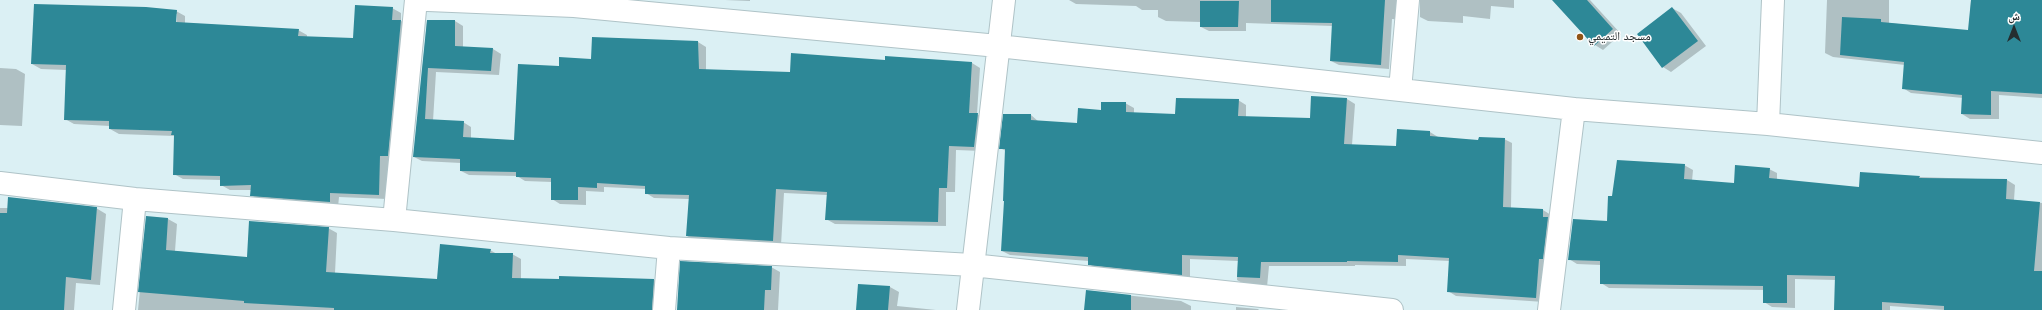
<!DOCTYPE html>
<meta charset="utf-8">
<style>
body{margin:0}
#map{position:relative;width:2042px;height:310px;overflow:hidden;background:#dbf0f4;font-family:Helvetica,"Noto Naskh Arabic",sans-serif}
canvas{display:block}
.north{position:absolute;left:1994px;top:8px;width:40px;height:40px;-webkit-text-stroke:3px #fff;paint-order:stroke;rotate:0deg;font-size:11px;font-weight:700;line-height:16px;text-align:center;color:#252d2f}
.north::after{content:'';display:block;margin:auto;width:14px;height:18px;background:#252d2f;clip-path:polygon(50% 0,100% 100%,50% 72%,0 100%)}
</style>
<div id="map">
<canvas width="2042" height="310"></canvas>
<div class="north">ش</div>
</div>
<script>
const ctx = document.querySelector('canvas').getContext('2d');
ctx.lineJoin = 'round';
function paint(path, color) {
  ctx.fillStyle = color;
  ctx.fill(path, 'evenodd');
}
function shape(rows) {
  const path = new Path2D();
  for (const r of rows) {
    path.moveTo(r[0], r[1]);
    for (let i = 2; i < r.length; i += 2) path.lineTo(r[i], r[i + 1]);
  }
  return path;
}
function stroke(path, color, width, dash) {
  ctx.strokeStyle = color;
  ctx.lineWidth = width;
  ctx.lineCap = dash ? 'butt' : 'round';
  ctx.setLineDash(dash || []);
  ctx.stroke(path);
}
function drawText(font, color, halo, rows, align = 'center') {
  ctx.font = font + ' Helvetica,"Noto Naskh Arabic",sans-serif';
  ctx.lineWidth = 3;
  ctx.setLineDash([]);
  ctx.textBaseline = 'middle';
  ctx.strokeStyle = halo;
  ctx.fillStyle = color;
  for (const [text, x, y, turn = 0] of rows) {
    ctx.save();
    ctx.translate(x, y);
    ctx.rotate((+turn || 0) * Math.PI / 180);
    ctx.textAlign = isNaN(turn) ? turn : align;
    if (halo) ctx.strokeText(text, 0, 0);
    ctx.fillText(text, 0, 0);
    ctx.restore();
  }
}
const shadow = shape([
 [725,0,750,0,750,1],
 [1069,0,1405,0,1402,20,1392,19,1389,69,1339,65,1331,61,1333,26,1246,23,1246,31,1209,31,1201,27,1201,22,1166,21,1158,17,1158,10,1142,10,1136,6,1076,4],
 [1420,0,1514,0,1514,8,1491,6,1490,19,1463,16,1463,23,1428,21,1420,17],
 [1566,0,1590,0,1621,34,1603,50,1595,45,1559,7],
 [1827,0,1889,0,1889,23,1969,31,1971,0,2023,0,2042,5,2042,98,1999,95,1999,119,1970,119,1962,114,1963,98,1911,93,1903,88,1905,65,1833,57,1825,53],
 [392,8,401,13,401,21,410,26,387,199,339,197,338,207,260,200,251,195,252,190,230,190,221,185,221,180,183,179,174,174,175,136,119,134,110,129,110,126,74,124,65,119,66,70,41,69,32,64,176,11,185,16,185,23,298,30,307,35,307,37,354,39],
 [175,14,177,14,176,27,174,26],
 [1672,8,1681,13,1706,46,1671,72,1663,67],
 [427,21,455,21,463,26,463,48,493,49,501,54,499,75,436,72,433,121,463,122,471,127,471,139,515,141,560,67,698,42,706,47,706,70,791,73,886,62,972,63,980,68,977,114,986,119,982,151,956,150,955,192,946,192,946,226,835,224,826,219,827,195,784,193,781,245,696,241,687,236,689,199,654,198,646,193,646,189,604,187,604,192,586,191,586,205,560,204,552,199,552,182,525,181,517,176,469,175,461,171,461,163,422,161,414,157],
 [0,68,16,69,25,74,22,126,0,125],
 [1312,98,1347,99,1355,104,1352,145,1397,147,1430,132,1438,137,1479,141,1504,139,1512,143,1511,208,1543,210,1551,215,1544,302,1456,296,1448,291,1450,261,1406,259,1406,266,1355,265,1355,266,1269,266,1267,287,1246,285,1237,280,1238,261,1190,259,1190,279,1097,269,1089,264,1089,261,1010,255,1002,251,1005,201,1006,151,1000,148,1031,115,1039,122,1078,125,1102,111,1125,103,1134,108,1134,113,1176,115,1238,100,1246,105,1246,117,1311,119],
 [1684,165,1693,170,1692,181,1735,184,1769,169,1777,173,1777,180,1860,188,1919,177,2007,180,2015,185,2014,200,2042,203,2042,310,1945,310,1890,306,1890,310,1835,310,1836,280,1795,279,1795,308,1772,307,1764,302,1764,290,1609,288,1601,283,1601,265,1577,264,1569,259,1608,222,1613,197],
 [0,208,96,208,106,214,100,285,76,283,74,310,0,310],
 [147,218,168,219,177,224,175,251,247,258,328,228,337,233,335,273,438,280,490,250,497,254,512,254,521,259,521,279,654,280,663,285,662,310,138,310],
 [771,267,780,272,778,310,677,310],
 [859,285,890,287,899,292,897,306,936,310,857,310],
 [1087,291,1181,301,1191,306,1191,310,1085,310],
 [1236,307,1258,309,1259,310,1236,310]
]);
const building = shape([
 [1271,0,1385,0,1381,65,1330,61,1332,23,1271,22],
 [1552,0,1587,0,1613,29,1594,46],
 [1971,0,2042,0,2042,94,1991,91,1991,115,1961,114,1962,95,1902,89,1904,62,1840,55,1842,17,1881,19,1881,22,1968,30],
 [1200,1,1239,1,1238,27,1200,27],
 [34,4,146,7,177,10,176,22,299,29,298,36,353,38,355,5,393,7,392,20,401,20,388,156,380,156,379,195,330,193,330,202,250,196,251,185,220,186,220,176,173,175,174,135,171,135,172,131,109,129,109,121,64,120,66,65,31,64],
 [1672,7,1698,41,1662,68,1637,34],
 [427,20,455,20,455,46,493,48,491,71,428,68,425,119,464,121,463,137,514,140,518,64,559,66,559,57,591,59,592,37,698,41,699,69,790,72,791,53,885,60,885,56,972,62,969,113,978,113,974,147,949,146,947,188,939,188,938,222,825,220,827,192,776,189,773,241,686,236,689,195,645,194,645,186,597,183,597,188,578,187,578,200,551,200,551,178,516,177,516,172,460,171,460,159,413,157],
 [1311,96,1347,98,1344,144,1396,146,1397,129,1430,131,1430,136,1478,140,1479,137,1505,138,1503,207,1543,209,1543,217,1548,217,1543,259,1539,259,1536,298,1447,292,1449,258,1398,255,1398,262,1347,261,1347,262,1261,262,1260,278,1237,277,1238,257,1182,255,1182,275,1088,265,1088,257,1001,251,1004,201,1003,201,1005,149,999,149,1003,114,1031,114,1031,120,1077,123,1078,108,1101,110,1101,102,1126,102,1126,112,1175,114,1176,98,1239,99,1238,116,1310,118],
 [1617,160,1685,164,1684,179,1734,183,1735,165,1770,168,1769,178,1859,187,1860,172,1920,176,1919,178,2007,179,2006,199,2040,202,2034,271,2042,271,2042,310,1944,310,1944,306,1882,302,1882,310,1834,310,1835,276,1787,275,1787,303,1763,303,1763,286,1600,284,1600,261,1568,260,1573,219,1607,221,1608,196,1612,196],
 [8,197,97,207,91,280,66,277,64,310,0,310,0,213,7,213],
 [146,216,168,218,166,250,247,257,249,221,329,227,326,272,437,279,440,244,491,249,490,253,513,253,512,278,559,279,559,276,654,279,652,310,334,310,334,308,244,303,244,301,138,292],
 [680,261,772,266,771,290,765,290,764,310,677,310],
 [858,284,890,286,888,310,856,310],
 [1086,290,1131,295,1131,310,1084,310]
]);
const minor = shape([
 [428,0,574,6,998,46,1574,109,1768,124,2042,153],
 [1400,90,1408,0],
 [1768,124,1773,0],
 [0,183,135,199,394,220,669,248,972,265,1392,310],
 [394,220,416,0],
 [124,310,135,199],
 [664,310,669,248],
 [968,310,1004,0],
 [1549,310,1574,109]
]);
const markers = [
 [1580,37,4,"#905416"]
];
const poiNames = [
 ["مسجد التميمي",1588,37]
];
paint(shadow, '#0003');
paint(building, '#2d8897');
stroke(minor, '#afc3c7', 24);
stroke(minor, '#fff', 22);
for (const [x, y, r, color] of markers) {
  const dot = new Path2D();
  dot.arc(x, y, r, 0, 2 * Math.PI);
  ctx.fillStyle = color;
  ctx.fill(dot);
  stroke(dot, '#fff', 1.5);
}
drawText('12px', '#252d2f', '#fff', poiNames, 'left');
</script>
